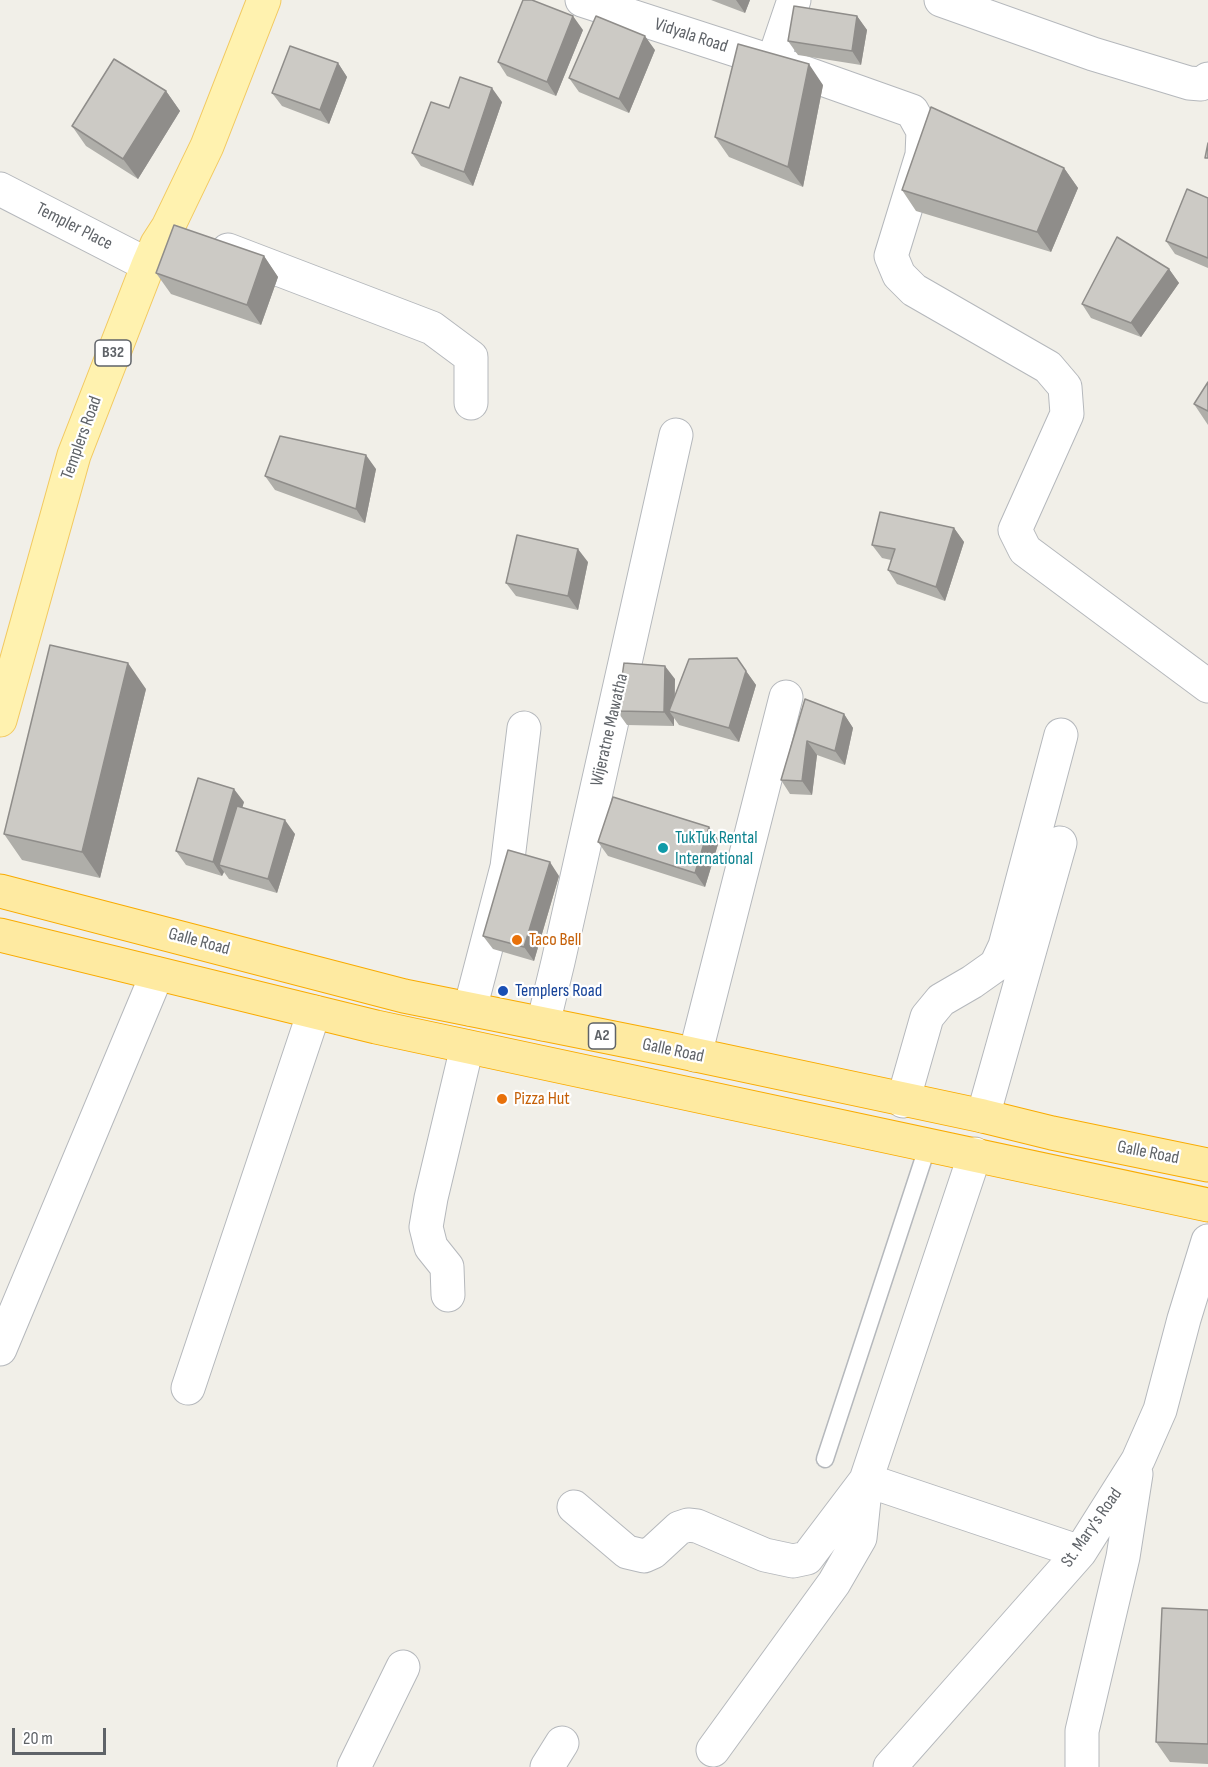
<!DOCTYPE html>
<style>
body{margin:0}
#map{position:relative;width:1208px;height:1767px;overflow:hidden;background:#f1efe8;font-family:"Sofia Sans Condensed",sans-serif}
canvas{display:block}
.scale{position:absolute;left:12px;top:1728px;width:94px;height:27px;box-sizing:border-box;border:3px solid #5f6368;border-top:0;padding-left:8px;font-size:18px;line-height:21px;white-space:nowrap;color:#5f6368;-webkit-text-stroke:4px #fff;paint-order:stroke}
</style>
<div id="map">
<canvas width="1208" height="1767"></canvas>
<div class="scale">20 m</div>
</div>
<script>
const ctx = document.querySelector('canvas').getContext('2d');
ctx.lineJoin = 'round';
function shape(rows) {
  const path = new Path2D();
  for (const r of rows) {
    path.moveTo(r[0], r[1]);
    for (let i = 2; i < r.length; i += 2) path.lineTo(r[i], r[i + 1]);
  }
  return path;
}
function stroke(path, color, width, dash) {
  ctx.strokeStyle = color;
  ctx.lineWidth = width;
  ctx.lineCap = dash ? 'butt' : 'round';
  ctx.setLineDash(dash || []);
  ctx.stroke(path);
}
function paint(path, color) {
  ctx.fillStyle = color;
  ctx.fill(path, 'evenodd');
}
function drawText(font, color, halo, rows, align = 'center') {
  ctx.font = font + ' "Sofia Sans Condensed",sans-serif';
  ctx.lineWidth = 4.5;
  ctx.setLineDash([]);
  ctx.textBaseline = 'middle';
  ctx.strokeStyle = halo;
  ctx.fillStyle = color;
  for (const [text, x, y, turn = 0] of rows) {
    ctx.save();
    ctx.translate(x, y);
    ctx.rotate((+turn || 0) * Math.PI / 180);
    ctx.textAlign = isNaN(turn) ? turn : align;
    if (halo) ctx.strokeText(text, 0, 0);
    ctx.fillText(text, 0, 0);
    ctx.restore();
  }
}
const service = shape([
 [825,1459,928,1145]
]);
const minor = shape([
 [582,0,773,62,794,0],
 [941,0,1093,54,1189,83,1201,84,1208,79],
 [777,63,912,111,923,131,922,155,891,256,899,275,914,290,1048,367,1065,387,1067,414,1015,530,1025,550,1208,686],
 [0,189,148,265],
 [228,250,432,328,471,357,471,403],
 [470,1009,507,867,524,728],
 [543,1024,558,962,676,435],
 [695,1055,786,697],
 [903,1101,927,1017,941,1000,972,982,996,965,1005,946,1061,735],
 [983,1116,1060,843],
 [448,1295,447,1267,431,1247,426,1227,431,1198,467,1047],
 [0,1349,157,974],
 [188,1388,314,1012],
 [574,1507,627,1552,644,1556,653,1552,679,1528,688,1525,697,1526,765,1555,793,1561,807,1558,866,1480,1080,1552],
 [713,1750,834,1583,860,1538,866,1480,975,1154],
 [354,1767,403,1667],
 [547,1767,562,1743],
 [890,1767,1080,1552,1138,1460,1160,1410,1184,1319,1208,1241],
 [1082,1767,1082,1731,1123,1557,1136,1474]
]);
const primary = shape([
 [0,720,74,455,148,265,157,244,168,227,207,146,264,0]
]);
const trunk = shape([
 [0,891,404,996,668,1049,983,1116,1052,1133,1208,1165],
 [0,935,376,1027,1208,1205]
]);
const wall = shape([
 [711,0,750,0,745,13],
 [857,16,867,30,861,65,798,55,788,41],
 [583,30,556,96,507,76,498,62],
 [655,50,629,113,579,92,569,78],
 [338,63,347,77,329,124,282,106,272,93],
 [823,85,803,187,729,157,715,137],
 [166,91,180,111,138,179,86,146,72,126],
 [502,102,473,186,421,166,412,153,449,108],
 [1064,168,1078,188,1051,252,916,211,902,190],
 [1208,198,1208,268,1175,254,1166,241],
 [264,256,278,277,261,325,171,294,156,273],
 [1169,269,1179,283,1141,337,1091,318,1082,304],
 [1208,382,1208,425,1194,404],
 [376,469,365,523,275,490,265,476],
 [954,528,964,542,945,601,897,584,888,570,891,560,882,558,872,545],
 [588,562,578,610,516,596,506,583],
 [737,658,756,685,739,742,679,725,674,718,674,726,627,725,617,711,675,679,675,698],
 [146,689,100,878,22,860,4,834],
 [805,699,844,714,853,728,845,765,817,755,812,795,790,794,781,780],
 [244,802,242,807,295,834,277,893,229,879,224,872,222,876,186,865,176,851],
 [709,827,719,841,705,887,608,856,598,842],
 [559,876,534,961,493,949,483,936],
 [1208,1610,1208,1764,1170,1762,1156,1742]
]);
const shadedWall = shape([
 [736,0,750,0,745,13],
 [573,16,583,30,556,96,547,82],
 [857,16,867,30,861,65,852,51],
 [645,36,655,50,629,113,619,99],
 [338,63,347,77,329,124,320,110],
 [809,64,823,85,803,187,788,167],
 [492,88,502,102,473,186,464,172],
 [166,91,180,111,138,179,123,159],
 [1064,168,1078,188,1051,252,1037,232],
 [264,256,278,277,261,325,247,305],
 [1169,269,1179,283,1141,337,1131,323],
 [366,455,376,469,365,523,356,509],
 [954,528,964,542,945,601,936,587],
 [578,549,588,562,578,610,568,596],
 [128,663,146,689,100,878,82,852],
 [665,666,675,679,674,712,669,711,674,718,674,726,664,712],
 [746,671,756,685,739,742,729,728],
 [844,714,853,728,845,765,835,751],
 [807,741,817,755,812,795,802,781],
 [234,789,244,802,225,867,219,865,224,872,222,876,213,862],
 [285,820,295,834,277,893,268,879],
 [709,827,719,841,705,887,695,873],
 [550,862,559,876,534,961,524,947]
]);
const building = shape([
 [523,0,532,0,573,16,547,82,498,62,523,0],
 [794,6,857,16,852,51,788,41,794,6],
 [596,16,645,36,619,99,569,78,596,16],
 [738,44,809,64,788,167,715,137,738,44],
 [290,46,338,63,320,110,272,93,290,46],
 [114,59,166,91,123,159,72,126,114,59],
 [460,77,492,88,464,172,412,153,431,102,449,108,460,77],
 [931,107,1064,168,1037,232,902,190,931,107],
 [1208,143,1208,158,1205,158,1208,143],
 [1187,189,1208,198,1208,258,1166,241,1187,189],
 [174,225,264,256,247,305,156,273,174,225],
 [1117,237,1169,269,1131,323,1082,304,1117,237],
 [1208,382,1208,411,1194,404,1208,382],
 [280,436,366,455,356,509,265,476,280,436],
 [880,512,954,528,936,587,888,570,895,549,872,545,880,512],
 [517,535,578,549,568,596,506,583,517,535],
 [50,645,128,663,82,852,4,834,50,645],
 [737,658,746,671,729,728,669,711,689,659,737,658],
 [624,663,665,666,664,712,617,711,624,663],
 [805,699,844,714,835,751,807,741,802,781,781,780,805,699],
 [198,778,234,789,213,862,176,851,198,778],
 [613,797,709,827,695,873,598,842,613,797],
 [237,806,285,820,268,879,219,865,237,806],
 [508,850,550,862,524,947,483,936,508,850],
 [1162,1608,1208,1610,1208,1744,1156,1742,1162,1608]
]);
const markers = [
 [663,848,6,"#0f9aa8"],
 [517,940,6,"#e8710a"],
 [503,991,6,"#1a4fb4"],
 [502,1099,6,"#e8710a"]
];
const shields = [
 [113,353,36],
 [602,1036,27]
];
const shieldNames = [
 ["B32",113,353],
 ["A2",602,1036]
];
const streetNames = [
 ["Vidyala Road",691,36,18],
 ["Templer Place",74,227,27],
 ["Templers Road",82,438,-70],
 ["Wijeratne Mawatha",610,730,-77],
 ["Galle Road",199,942,15],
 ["Galle Road",673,1051,12],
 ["Galle Road",1148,1153,11],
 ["St. Mary's Road",1092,1528,-55]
];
const cultureNames = [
 ["TukTuk Rental",675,838],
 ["International",675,859]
];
const foodNames = [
 ["Taco Bell",529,940],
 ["Pizza Hut",514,1099]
];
const transitNames = [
 ["Templers Road",515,991]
];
stroke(service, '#b5b8bc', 19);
stroke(minor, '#b5b8bc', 35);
stroke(primary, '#f2c960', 35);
stroke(trunk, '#f9ab00', 35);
stroke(service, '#fff', 16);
stroke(minor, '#fff', 33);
stroke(primary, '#fff2af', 33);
stroke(trunk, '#feeaa1', 33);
paint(wall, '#afaea9');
paint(shadedWall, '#8f8d8a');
paint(building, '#cccac5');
stroke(building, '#8f8d8a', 1.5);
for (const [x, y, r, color] of markers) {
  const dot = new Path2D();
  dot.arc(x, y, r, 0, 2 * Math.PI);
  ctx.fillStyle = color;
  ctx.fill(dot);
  stroke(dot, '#fff', 2);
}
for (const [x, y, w] of shields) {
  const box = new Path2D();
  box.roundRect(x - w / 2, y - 13, w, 26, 4.5);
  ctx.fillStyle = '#fff';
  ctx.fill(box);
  stroke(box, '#5f6368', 1.5);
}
drawText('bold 16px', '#5f6368', null, shieldNames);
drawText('18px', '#5f6368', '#fff', streetNames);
drawText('18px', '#0d838f', '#fff', cultureNames, 'left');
drawText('18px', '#c56008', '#fff', foodNames, 'left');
drawText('18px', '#164399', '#fff', transitNames, 'left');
</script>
